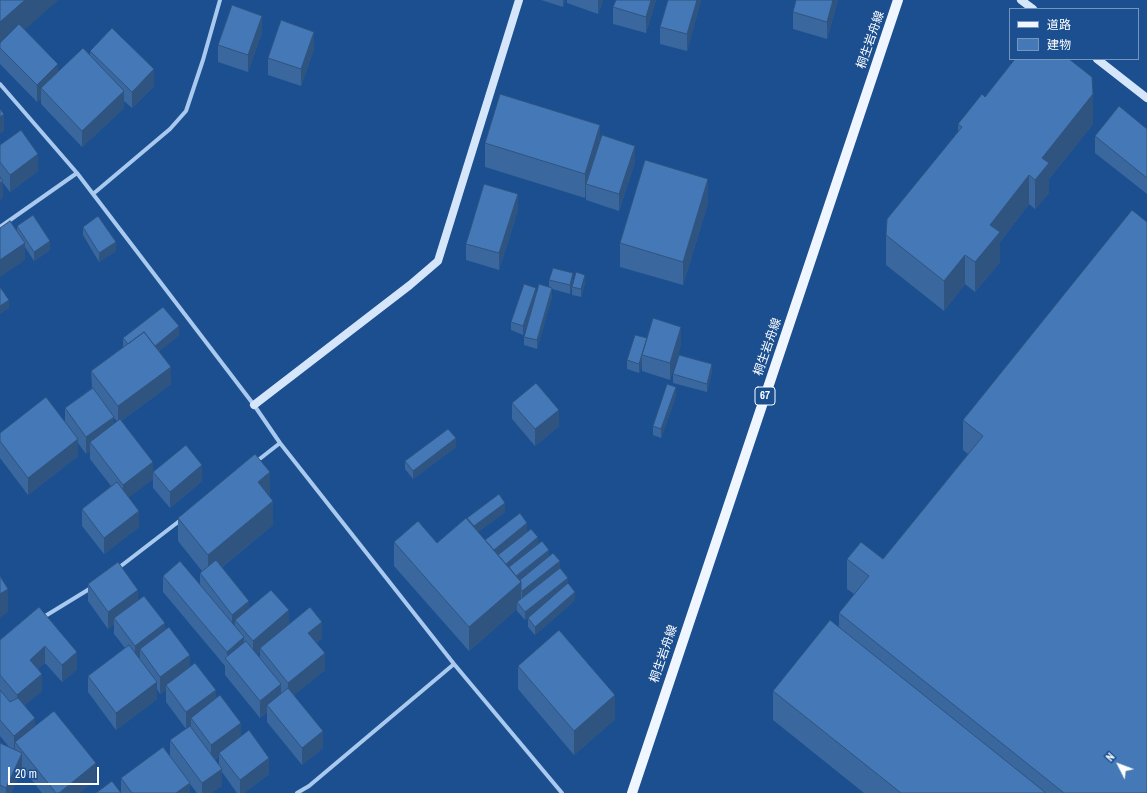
<!DOCTYPE html>
<meta charset="utf-8">
<style>
body{margin:0}
#map{position:relative;width:1147px;height:793px;overflow:hidden;background:#1b4f8f;font-family:"Archivo Narrow","Noto Sans JP",sans-serif}
canvas{display:block}
.legend{position:absolute;left:1009px;top:8px;width:130px;height:52px;box-sizing:border-box;background:#1b4f8f;border:1px solid #7695bc;margin:0;padding:5px 7px;list-style:none;font-size:12px;color:#fff}
.legend li{display:flex;align-items:center;gap:8px;height:20px}
.legend b{width:20px;border:1px solid #7695bc}
.north{position:absolute;left:1099px;top:745px;width:40px;height:40px;-webkit-text-stroke:3px #1b4f8f;paint-order:stroke;rotate:312deg;font-size:11px;font-weight:700;line-height:16px;text-align:center;color:#fff}
.north::after{content:'';display:block;margin:auto;width:14px;height:18px;background:#fff;clip-path:polygon(50% 0,100% 100%,50% 72%,0 100%)}
.scale{position:absolute;left:8px;top:767px;width:91px;height:18px;box-sizing:border-box;border:2px solid #fff;border-top:0;padding-left:5px;font-size:12px;line-height:14px;white-space:nowrap;color:#fff;-webkit-text-stroke:3px #1b4f8f;paint-order:stroke}
</style>
<div id="map">
<canvas width="1147" height="793"></canvas>
<ul class="legend">
<li><b style="height:5px;background:#f0f6ff"></b>道路</li>
<li><b style="height:11px;background:#4478b7"></b>建物</li>
</ul>
<div class="north">N</div>
<div class="scale">20 m</div>
</div>
<script>
const ctx = document.querySelector('canvas').getContext('2d');
ctx.lineJoin = 'round';
function shape(rows) {
  const path = new Path2D();
  for (const r of rows) {
    path.moveTo(r[0], r[1]);
    for (let i = 2; i < r.length; i += 2) path.lineTo(r[i], r[i + 1]);
  }
  return path;
}
function stroke(path, color, width, dash) {
  ctx.strokeStyle = color;
  ctx.lineWidth = width;
  ctx.lineCap = dash ? 'butt' : 'round';
  ctx.setLineDash(dash || []);
  ctx.stroke(path);
}
function paint(path, color) {
  ctx.fillStyle = color;
  ctx.fill(path, 'evenodd');
}
function drawText(font, color, halo, rows, align = 'center') {
  ctx.font = font + ' "Archivo Narrow","Noto Sans JP",sans-serif';
  ctx.lineWidth = 4;
  ctx.setLineDash([]);
  ctx.textBaseline = 'middle';
  ctx.strokeStyle = halo;
  ctx.fillStyle = color;
  for (const [text, x, y, turn = 0] of rows) {
    ctx.save();
    ctx.translate(x, y);
    ctx.rotate((+turn || 0) * Math.PI / 180);
    ctx.textAlign = isNaN(turn) ? turn : align;
    if (halo) ctx.strokeText(text, 0, 0);
    ctx.fillText(text, 0, 0);
    ctx.restore();
  }
}
const street = shape([
 [0,84,77,173,254,405,280,443,454,664,562,793],
 [93,194,170,129,186,111,203,60,220,0],
 [0,227,77,173],
 [257,461,280,443],
 [117,569,182,519],
 [42,618,91,588],
 [297,793,309,786,454,664]
]);
const secondary = shape([
 [1021,0,1033,9],
 [1097,59,1147,98],
 [254,405,410,285,438,261,519,0]
]);
const primary = shape([
 [632,793,898,0]
]);
const wall = shape([
 [0,0,58,71,90,55,90,51,154,86,132,108,124,101,124,108,82,147,41,104,41,98,37,102,0,64],
 [541,0,565,0,563,7],
 [567,0,603,0,598,14,567,3],
 [656,0,646,33,613,24,613,7],
 [701,0,687,51,660,44,660,27],
 [838,0,827,39,793,29,793,12],
 [262,32,248,72,218,62,218,45],
 [314,49,301,86,268,75,268,58],
 [985,97,1093,124,1049,179,1049,193,1035,209,1029,204,1000,242,1000,262,975,292,965,284,944,311,886,265,886,235,958,132,958,124],
 [1147,129,1147,194,1095,153,1095,136],
 [600,142,635,162,619,211,586,200,586,194,585,198,485,167,485,143],
 [0,145,38,171,10,192,3,183,3,197,0,200],
 [708,203,683,285,620,267,620,243],
 [518,210,499,270,466,260,466,244],
 [1132,210,1147,793,864,793,773,720,773,691,839,627,839,613,854,594,847,589,847,559,883,559,968,454,963,450,963,420],
 [17,226,50,250,34,261,25,247,25,260,17,231],
 [83,227,116,251,99,262,83,235],
 [549,280,573,282,570,294,552,289,552,297,537,349,524,345,524,337,531,312,523,335,511,330,511,322,536,294,549,287],
 [585,283,581,297,572,295,572,287],
 [179,335,159,351,171,384,121,421,153,479,129,497,139,527,104,554,82,526,82,509,111,486,90,459,90,451,86,454,78,443,78,456,28,495,0,458,0,433,65,422,65,408,92,388,91,371,123,347,123,338],
 [114,418,117,421,114,424],
 [647,338,681,344,670,380,642,371,642,364,639,373,627,369,627,360],
 [712,372,707,392,673,383,673,374],
 [676,396,661,438,653,435,653,426],
 [512,403,559,426,535,446,512,419],
 [456,447,413,479,405,469,405,461],
 [153,472,202,481,170,508,153,488],
 [270,495,269,496,273,525,222,567,249,608,322,638,316,643,325,670,294,695,323,748,302,765,267,722,267,712,260,718,225,675,225,666,163,592,163,576,200,584,200,573,202,571,178,541,178,518],
 [260,652,260,657,257,654],
 [505,512,478,532,485,540,527,531,538,544,560,569,568,583,575,600,535,635,528,627,528,618,531,616,525,620,517,611,517,609,469,651,394,566,394,542,437,543,455,528,455,527],
 [88,584,138,600,165,631,190,667,216,699,241,736,269,774,244,793,237,793,222,772,222,786,211,793,197,793,190,784,190,793,121,793,121,778,170,756,170,740,186,729,166,702,166,690,160,694,157,689,157,699,116,730,88,692,88,676,125,648,114,634,114,624,108,629,88,601],
 [219,756,219,766,215,760],
 [39,607,77,669,62,682,45,663,38,669,42,691,25,705,35,726,96,780,79,793,42,793,22,768,22,770,11,793,0,793,0,743,9,747,0,736,0,640],
 [518,666,615,719,574,755,518,689]
]);
const shadedWall = shape([
 [25,0,59,0,2,49,0,48,0,22],
 [563,0,565,0,563,7],
 [598,0,603,0,598,14],
 [651,0,656,0,646,33,646,17],
 [697,0,701,0,701,2,687,51,687,34],
 [833,0,838,0,827,39,827,22],
 [262,16,262,32,248,72,248,55],
 [314,32,314,49,301,86,301,69],
 [58,64,58,81,41,88,41,98,37,102,37,85],
 [154,69,154,86,132,108,132,92],
 [124,91,124,108,82,147,82,131],
 [1093,94,1093,124,1049,179,1049,193,1035,209,1035,180,1042,158],
 [4,114,4,131,0,134,0,117],
 [600,125,600,149,586,184,586,194,585,198,585,174],
 [635,146,635,162,619,211,619,194],
 [38,154,38,171,10,192,10,175],
 [1029,175,1029,204,1000,242,1000,262,975,292,975,262,990,225],
 [708,179,708,203,683,285,683,262],
 [3,181,3,197,0,200,0,183],
 [518,194,518,210,499,270,499,253],
 [50,241,50,250,34,261,34,252],
 [116,242,116,251,99,262,99,253],
 [25,243,25,260,0,277,0,260],
 [965,255,965,284,944,311,944,281],
 [573,273,573,282,570,294,570,285],
 [585,275,585,283,581,297,581,289],
 [536,288,536,297,523,335,523,326],
 [552,288,552,297,537,349,537,340],
 [9,300,9,308,0,314,0,306],
 [179,326,179,335,154,355,154,346],
 [681,327,681,344,670,380,670,363],
 [642,356,642,364,639,373,639,364],
 [712,364,712,372,707,392,707,384],
 [171,367,171,384,118,423,118,406],
 [676,387,676,396,661,438,661,429],
 [559,410,559,426,535,446,535,429],
 [114,417,114,434,90,442,90,451,86,454,86,437],
 [456,438,456,447,413,479,413,471],
 [78,439,78,456,28,495,28,478],
 [153,462,153,479,123,502,123,485],
 [202,465,202,481,170,508,170,492],
 [270,472,270,495,258,506,258,482],
 [273,501,273,525,208,578,208,555],
 [505,503,505,512,462,544,462,535],
 [139,511,139,527,104,554,104,538],
 [527,523,527,532,492,560,492,551],
 [538,537,538,546,506,573,501,568],
 [549,550,549,558,517,584,512,580],
 [560,561,560,570,522,600,522,591],
 [568,578,568,587,525,620,525,612],
 [521,582,521,606,517,602,517,609,469,651,469,627],
 [8,589,8,612,0,618,0,594],
 [138,590,138,607,114,618,114,624,108,629,108,612],
 [575,592,575,600,535,635,535,627],
 [249,601,249,618,235,620,235,629,232,631,232,615],
 [289,610,289,627,260,648,260,652,253,658,253,641],
 [322,622,322,638,308,650,308,633],
 [165,623,165,640,140,649,140,659,135,662,135,646],
 [244,637,244,653,227,660,227,652],
 [45,646,45,663,30,676,30,660],
 [77,652,77,669,62,682,62,665],
 [325,653,325,670,288,700,288,683],
 [190,655,190,672,166,685,166,690,160,694,160,677],
 [42,674,42,691,17,712,17,695],
 [157,682,157,699,116,730,116,713],
 [281,684,281,700,267,705,267,712,260,718,260,701],
 [216,690,216,707,191,718,191,726,186,729,186,712],
 [615,695,615,719,574,755,574,731],
 [35,718,35,734,15,742,15,752,14,753,14,736],
 [241,723,241,740,219,753,219,756,211,762,211,745],
 [323,731,323,748,302,765,302,748],
 [22,753,22,770,11,793,6,793,6,788],
 [269,758,269,774,244,793,240,793,240,780],
 [96,763,96,780,79,793,59,793],
 [222,769,222,786,211,793,202,793,202,783],
 [190,783,190,793,176,793]
]);
const building = shape([
 [0,0,25,0,0,22,0,0],
 [616,0,651,0,646,17,613,7,616,0],
 [668,0,697,0,687,34,660,27,668,0],
 [796,0,833,0,827,22,793,12,796,0],
 [232,5,262,16,248,55,218,45,232,5],
 [281,20,314,32,301,69,268,58,281,20],
 [19,24,58,64,37,85,0,48,0,43,19,24],
 [112,28,154,69,132,92,90,51,112,28],
 [83,48,124,91,82,131,41,88,83,48],
 [1015,59,1069,59,1092,77,1093,94,1042,158,1049,163,1035,180,1029,175,990,225,1000,232,975,262,965,255,944,281,886,235,887,219,962,127,958,124,982,94,985,97,1015,59],
 [500,94,600,125,585,174,485,143,500,94],
 [1119,106,1147,129,1147,178,1095,136,1119,106],
 [0,109,4,114,0,117,0,109],
 [21,130,38,154,10,175,0,162,0,145,21,130],
 [602,135,635,146,619,194,586,184,602,135],
 [645,160,708,179,683,262,620,243,645,160],
 [0,177,3,181,0,183,0,177],
 [484,184,518,194,499,253,466,244,484,184],
 [1132,210,1147,222,1147,793,1064,793,839,613,869,576,847,559,861,542,883,559,983,436,963,420,1132,210],
 [33,215,50,241,34,252,17,226,33,215],
 [98,216,116,242,99,253,83,227,98,216],
 [10,221,25,243,0,260,0,228,10,221],
 [553,268,573,273,570,285,549,280,553,268],
 [576,272,585,275,581,289,572,287,576,272],
 [524,284,536,288,523,326,511,322,524,284],
 [539,284,552,288,537,340,524,337,539,284],
 [0,287,9,300,0,306,0,287],
 [163,307,179,326,155,346,144,332,128,344,123,338,163,307],
 [653,318,681,327,670,363,642,355,653,318],
 [144,332,171,367,118,406,91,371,144,332],
 [635,335,647,338,639,364,627,360,635,335],
 [679,355,712,364,707,384,673,374,679,355],
 [536,383,559,410,535,429,512,403,536,383],
 [667,384,676,387,661,429,653,426,667,384],
 [93,388,114,417,86,437,65,408,93,388],
 [46,397,78,439,28,478,0,441,0,433,46,397],
 [120,419,153,462,123,485,90,442,120,419],
 [448,429,456,438,413,471,405,461,448,429],
 [186,445,202,465,170,492,153,472,186,445],
 [255,454,270,472,258,482,273,501,208,555,178,518,255,454],
 [117,482,139,511,104,538,82,509,117,482],
 [499,494,505,503,474,526,467,518,499,494],
 [520,513,527,523,494,550,485,540,520,513],
 [466,518,521,582,469,627,394,542,418,521,437,543,466,518],
 [531,529,538,537,506,564,498,555,531,529],
 [542,541,549,550,516,576,509,567,542,541],
 [553,553,560,561,522,591,521,590,521,582,520,580,553,553],
 [216,560,249,601,232,615,200,573,216,560],
 [180,561,244,637,227,652,163,576,180,561],
 [118,562,138,590,108,612,88,584,118,562],
 [560,568,568,578,525,612,517,602,560,568],
 [0,576,8,589,0,594,0,576],
 [568,583,575,592,535,627,528,618,568,583],
 [271,590,289,610,253,641,235,620,271,590],
 [144,596,165,623,135,646,114,618,144,596],
 [39,607,77,652,62,665,45,646,30,660,42,674,17,695,0,675,0,640,39,607],
 [310,607,322,622,308,633,325,653,288,683,260,648,310,607],
 [830,620,1046,793,901,793,773,691,830,620],
 [169,627,190,655,160,677,140,649,169,627],
 [559,630,615,695,574,731,518,666,559,630],
 [246,641,281,684,260,701,225,658,246,641],
 [129,645,157,682,116,713,88,676,129,645],
 [195,663,216,690,186,712,166,685,195,663],
 [288,688,323,731,302,748,267,705,288,688],
 [0,690,10,702,18,698,35,718,14,736,0,720,0,690],
 [220,695,241,723,211,745,191,718,220,695],
 [54,711,96,763,59,793,56,793,15,742,54,711],
 [190,726,222,769,202,783,170,740,190,726],
 [249,730,269,758,240,780,219,753,249,730],
 [0,743,22,753,6,788,0,785,0,743],
 [163,747,190,783,176,793,132,793,121,778,163,747],
 [112,781,121,793,96,793,112,781]
]);
const shields = [
 [765,396,20]
];
const shieldNames = [
 ["67",765,396]
];
const streetNames = [
 ["桐生岩舟線",871,40,-71],
 ["桐生岩舟線",768,347,-71],
 ["桐生岩舟線",664,654,-71]
];
stroke(street, '#a9c9ee', 4);
stroke(secondary, '#d6e6fa', 8);
stroke(primary, '#f0f6ff', 10);
paint(wall, '#3a679d');
paint(shadedWall, '#305480');
paint(building, '#4478b7');
stroke(building, '#305480', 1);
for (const [x, y, w] of shields) {
  const box = new Path2D();
  box.roundRect(x - w / 2, y - 9, w, 18, 3);
  ctx.fillStyle = '#1b4f8f';
  ctx.fill(box);
  stroke(box, '#fff', 1);
}
drawText('bold 11px', '#fff', null, shieldNames);
drawText('12px', '#fff', '#1b4f8f', streetNames);
</script>
